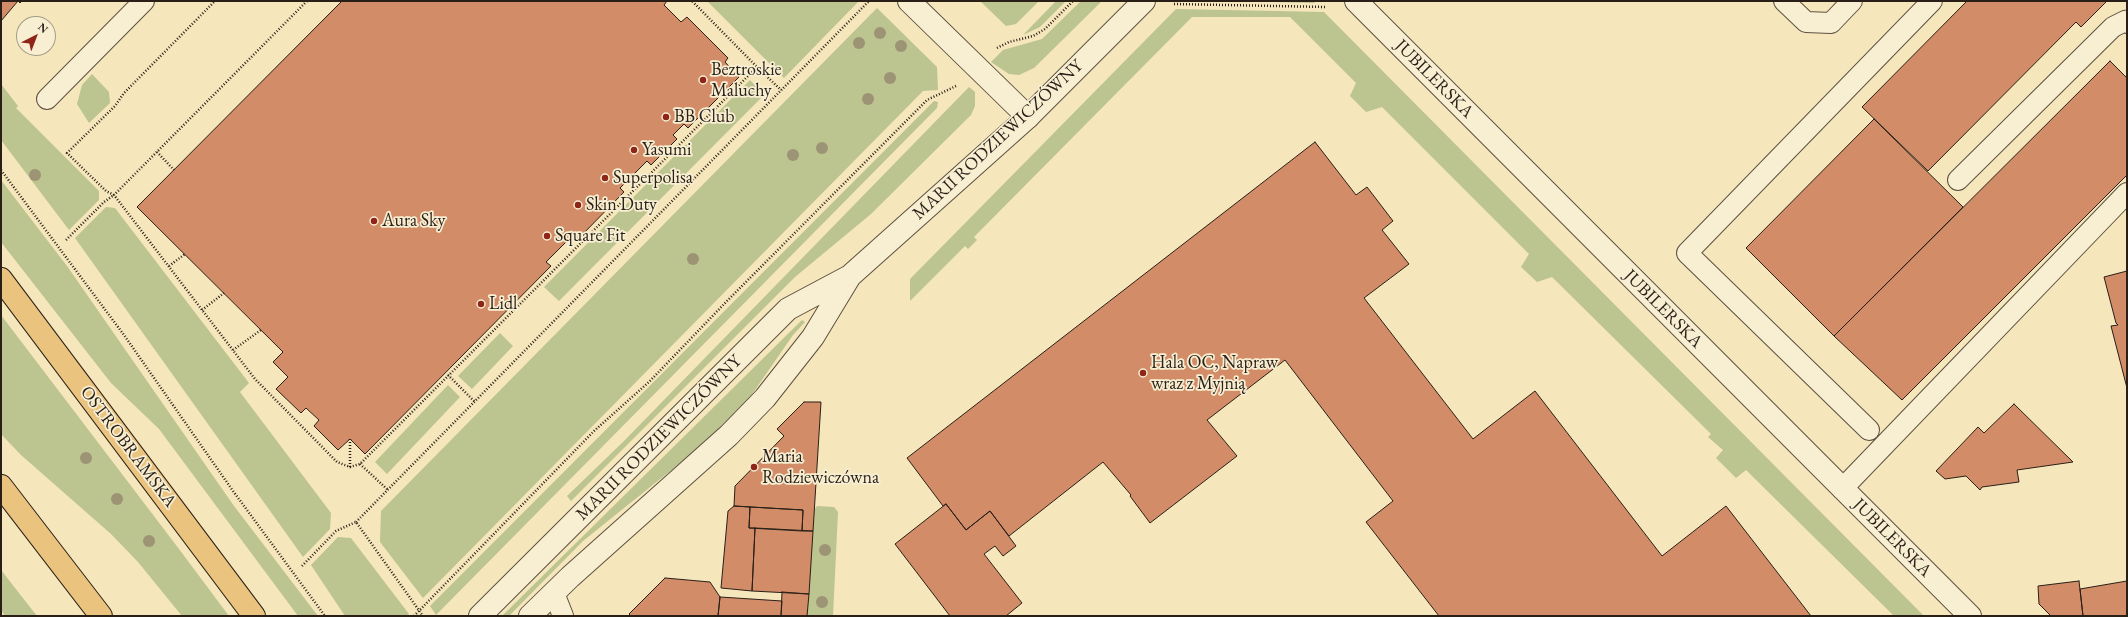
<!DOCTYPE html>
<meta charset="utf-8">
<style>
body{margin:0}
#map{position:relative;width:2128px;height:617px;overflow:hidden;background:#f5e6bb;font-family:"EB Garamond",serif}
canvas{display:block}
.frame{position:absolute;inset:0;border:2px solid #291f17;pointer-events:none}
.north{position:absolute;left:16px;top:16px;width:40px;height:40px;box-sizing:border-box;background:#f8efd3;border:1px solid #a59c88;border-radius:50%;rotate:42deg;font-size:11px;font-weight:700;line-height:16px;text-align:center;color:#291f17}
.north::after{content:'';display:block;margin:auto;width:14px;height:18px;background:#8f2418;clip-path:polygon(50% 0,100% 100%,50% 72%,0 100%)}
</style>
<div id="map">
<canvas width="2128" height="617"></canvas>
<div class="frame"></div>
<div class="north">N</div>
</div>
<script>
const ctx = document.querySelector('canvas').getContext('2d');
ctx.lineJoin = 'round';
function paint(path, color) {
  ctx.fillStyle = color;
  ctx.fill(path, 'evenodd');
}
function shape(rows) {
  const path = new Path2D();
  for (const r of rows) {
    path.moveTo(r[0], r[1]);
    for (let i = 2; i < r.length; i += 2) path.lineTo(r[i], r[i + 1]);
  }
  return path;
}
function stroke(path, color, width, dash) {
  ctx.strokeStyle = color;
  ctx.lineWidth = width;
  ctx.lineCap = dash ? 'butt' : 'round';
  ctx.setLineDash(dash || []);
  ctx.stroke(path);
}
function drawText(font, color, halo, rows, align = 'center') {
  ctx.font = font + ' "EB Garamond",serif';
  ctx.lineWidth = 3.5;
  ctx.setLineDash([]);
  ctx.textBaseline = 'middle';
  ctx.strokeStyle = halo;
  ctx.fillStyle = color;
  for (const [text, x, y, turn = 0] of rows) {
    ctx.save();
    ctx.translate(x, y);
    ctx.rotate((+turn || 0) * Math.PI / 180);
    ctx.textAlign = isNaN(turn) ? turn : align;
    if (halo) ctx.strokeText(text, 0, 0);
    ctx.fillText(text, 0, 0);
    ctx.restore();
  }
}
const green = shape([
 [707,1,858,1,858,2,784,78],
 [980,1,1039,1,1016,24,1006,26],
 [1056,1,1066,1,1040,27,1023,35],
 [1081,1,1102,1,1034,68,1019,75,1009,74,991,62,1003,50,1042,39],
 [1228,1,1313,1,1315,3],
 [877,8,937,67,938,90,923,91,423,598,380,542,381,511],
 [1176,9,1324,12,1924,616,1894,616,1746,470,1736,478,1716,458,1723,450,1708,437,1711,434,1552,277,1537,282,1521,267,1529,254,1382,107,1366,112,1350,96,1356,83,1290,17,1192,17,974,237,977,240,968,249,965,246,910,301,910,279],
 [92,74,109,92,110,103,89,123,77,104,82,85],
 [750,80,764,95,559,301,544,287],
 [1,84,18,106,16,108,99,191,99,200,69,230,1,140],
 [969,87,975,92,975,106,971,115,871,214,795,277,571,501,567,496,623,442],
 [934,101,938,102,937,108,436,615,430,606],
 [1,180,67,266,234,506,318,616,298,616,159,429,111,383,1,242],
 [106,207,115,208,249,383,240,392,331,513,330,529,303,557,75,238],
 [1,315,179,549,229,616,182,616,138,562,111,534,21,455,1,434],
 [802,320,805,322,793,335,746,403,700,447,583,541,509,616,502,616],
 [500,333,513,346,472,389,458,376],
 [448,385,460,397,387,474,375,462],
 [817,506,834,507,838,512,833,616,806,616,814,510],
 [338,537,351,538,409,614,407,616,345,616,311,565],
 [1,570,37,616,5,616,1,610]
]);
const building = shape([
 [1,1,22,1,20,3,18,1,1,21,1,1],
 [342,1,667,1,664,5,681,22,687,17,728,58,725,62,739,77,688,128,684,124,673,135,677,139,651,165,647,161,620,188,624,192,578,239,573,235,546,262,551,266,365,454,350,439,338,450,314,426,319,420,306,408,301,413,276,389,288,377,273,362,283,352,137,207,342,1],
 [1967,1,2107,1,2081,27,2076,22,1928,171,1862,107,1967,1],
 [2110,61,2127,78,2127,175,1902,400,1834,336,2110,61],
 [1874,119,1963,207,1834,336,1746,248,1874,119],
 [1315,142,1356,195,1367,187,1393,221,1382,230,1409,264,1364,298,1473,439,1535,391,1662,556,1726,506,1811,616,1439,616,1366,522,1393,501,1285,360,1207,420,1237,456,1150,523,1130,496,1131,495,1103,462,1009,536,990,511,966,530,946,504,943,506,907,458,1315,142],
 [2127,271,2127,388,2111,326,2118,325,2116,323,2104,277,2127,271],
 [804,402,821,402,813,531,802,531,803,510,734,506,735,486,784,436,777,429,804,402],
 [2014,404,2073,462,2017,470,2019,482,1982,487,1980,490,1966,476,1945,479,1936,471,1978,427,1984,433,2014,404],
 [946,504,966,530,990,511,1016,546,1003,556,995,546,984,554,1022,603,1006,616,950,616,895,544,946,504],
 [734,506,750,507,749,528,755,528,752,591,721,588,728,511,734,506],
 [750,507,803,510,802,531,749,528,750,507],
 [755,528,813,531,809,594,752,591,755,528],
 [665,578,710,582,720,597,718,616,631,616,629,614,665,578],
 [2079,581,2083,616,2051,616,2039,604,2038,586,2079,581],
 [2127,581,2127,616,2083,616,2080,589,2127,581],
 [782,592,809,594,807,616,781,616,782,592],
 [720,597,782,601,781,616,718,616,720,597]
]);
const path = shape([
 [307,1,114,195,255,379,337,462,350,467,360,464,757,67,692,1],
 [1174,4,1326,7],
 [997,48,1009,42,1033,36,1045,29,1073,1],
 [757,67,781,90],
 [157,152,174,170],
 [1,170,124,335,233,491,325,616],
 [66,240,104,202,114,195,106,191,67,153,115,106,124,93,215,1],
 [169,266,185,254],
 [202,310,224,293],
 [233,350,261,330],
 [448,375,475,402],
 [350,439,350,467],
 [360,464,388,490],
 [356,522,869,1],
 [302,566,336,531,356,522,423,616],
 [414,616,594,431,649,382,726,302,927,100,956,86]
]);
const service = shape([
 [1784,1,1806,22,1831,23,1852,1],
 [47,99,144,1],
 [1958,180,2113,27,2125,21,2127,23],
 [1869,430,1687,253,1932,1],
 [1842,489,2127,193],
 [554,593,563,616]
]);
const minor = shape([
 [909,1,1028,117]
]);
const tertiary = shape([
 [1356,1,1970,616],
 [480,616,788,309,850,276,1028,117,1144,1],
 [530,616,570,577,729,435,765,398,813,337,850,276]
]);
const primary = shape([
 [1,279,254,616],
 [1,486,101,616]
]);
const trees = [
 [880,33],
 [859,43],
 [901,46],
 [890,78],
 [868,99],
 [822,148],
 [793,155],
 [35,175],
 [693,259],
 [86,458],
 [117,499],
 [149,541],
 [825,550],
 [822,602]
];
const markers = [
 [703,80,4,"#8f2418"],
 [666,117,4,"#8f2418"],
 [634,150,4,"#8f2418"],
 [605,178,4,"#8f2418"],
 [578,205,4,"#8f2418"],
 [374,221,4,"#8f2418"],
 [547,236,4,"#8f2418"],
 [481,304,4,"#8f2418"],
 [1143,373,4,"#8f2418"],
 [754,467,4,"#8f2418"]
];
const poiNames = [
 ["Beztroskie",711,70],
 ["Maluchy",711,91],
 ["BB Club",674,117],
 ["Yasumi",642,150],
 ["Superpolisa",613,178],
 ["Skin Duty",586,205],
 ["Aura Sky",382,221],
 ["Square Fit",555,236],
 ["Lidl",489,304],
 ["Hala OC, Napraw",1151,363],
 ["wraz z Myjnią",1151,384],
 ["Maria",762,457],
 ["Rodziewiczówna",762,478]
];
const streetNames = [
 ["JUBILERSKA",1434,79,45],
 ["MARII RODZIEWICZÓWNY",998,140,-43],
 ["JUBILERSKA",1663,309,45],
 ["MARII RODZIEWICZÓWNY",659,438,-45],
 ["OSTROBRAMSKA",128,447,53],
 ["JUBILERSKA",1892,538,45]
];
paint(green, '#bcc490');
paint(building, '#d28c68');
stroke(building, '#291f17', 1);
stroke(service, '#5c5140', 22);
stroke(minor, '#5c5140', 24);
stroke(tertiary, '#5c5140', 24);
stroke(primary, '#291f17', 24);
stroke(path, '#291f17', 2.5, [1, 2]);
stroke(service, '#f8efd3', 20);
stroke(minor, '#f8efd3', 22);
stroke(tertiary, '#f8efd3', 22);
stroke(primary, '#eac37e', 22);
ctx.fillStyle = '#9d9475';
for (const [x, y] of trees) {
  ctx.beginPath();
  ctx.arc(x, y, 6, 0, 2 * Math.PI);
  ctx.fill();
}
for (const [x, y, r, color] of markers) {
  const dot = new Path2D();
  dot.arc(x, y, r, 0, 2 * Math.PI);
  ctx.fillStyle = color;
  ctx.fill(dot);
  stroke(dot, '#f8efd3', 1.5);
}
drawText('18px', '#291f17', '#f8efd3', poiNames, 'left');
drawText('18px', '#291f17', '#f8efd3', streetNames);
</script>
